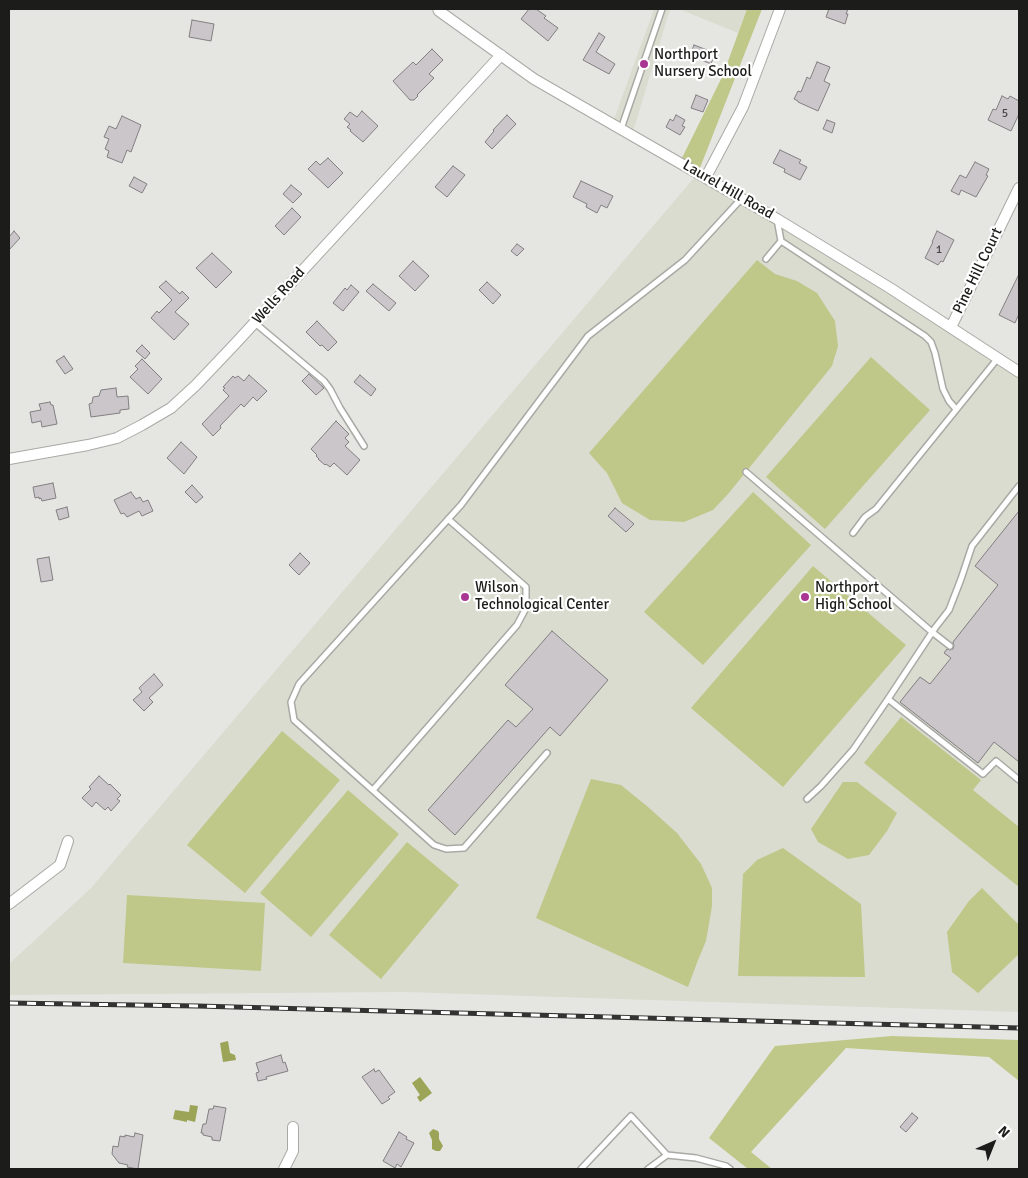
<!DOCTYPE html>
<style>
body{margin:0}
#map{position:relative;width:1028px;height:1178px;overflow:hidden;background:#e5e6e1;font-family:Signika,sans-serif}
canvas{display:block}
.frame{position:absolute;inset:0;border:10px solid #1c1c1a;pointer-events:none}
.north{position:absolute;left:968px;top:1118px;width:50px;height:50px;-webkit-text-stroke:4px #fff;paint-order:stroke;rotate:44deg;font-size:14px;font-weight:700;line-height:20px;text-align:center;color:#1c1c1a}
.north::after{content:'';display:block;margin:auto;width:18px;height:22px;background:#1c1c1a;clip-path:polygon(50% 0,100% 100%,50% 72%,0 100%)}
</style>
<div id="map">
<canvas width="1028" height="1178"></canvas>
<div class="frame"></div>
<div class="north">N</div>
</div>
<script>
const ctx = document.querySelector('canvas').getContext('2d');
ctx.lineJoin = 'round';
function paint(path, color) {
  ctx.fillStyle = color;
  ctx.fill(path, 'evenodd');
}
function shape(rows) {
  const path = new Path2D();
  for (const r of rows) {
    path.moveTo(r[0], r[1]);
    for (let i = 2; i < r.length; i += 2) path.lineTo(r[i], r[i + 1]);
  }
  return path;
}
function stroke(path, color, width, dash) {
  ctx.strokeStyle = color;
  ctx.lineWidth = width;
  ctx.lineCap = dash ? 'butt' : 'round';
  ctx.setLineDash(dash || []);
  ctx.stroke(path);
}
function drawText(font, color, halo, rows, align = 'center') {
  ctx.font = font + ' Signika,sans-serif';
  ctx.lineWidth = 4.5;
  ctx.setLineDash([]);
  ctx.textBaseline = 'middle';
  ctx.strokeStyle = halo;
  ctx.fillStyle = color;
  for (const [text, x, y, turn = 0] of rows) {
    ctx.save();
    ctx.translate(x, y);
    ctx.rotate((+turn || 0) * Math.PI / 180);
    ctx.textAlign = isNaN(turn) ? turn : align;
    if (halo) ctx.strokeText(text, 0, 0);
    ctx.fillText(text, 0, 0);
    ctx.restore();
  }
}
const built = shape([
 [654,9,670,9,633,132,614,119],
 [679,9,747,9,738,33],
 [698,173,1019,377,1019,1012,405,992,9,995,9,964,91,888]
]);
const green = shape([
 [747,9,762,9,698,173,680,162,723,75],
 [757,260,775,274,797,281,817,293,835,321,838,346,832,366,728,494,713,510,684,522,650,520,622,503,607,473,589,453],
 [871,357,930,410,825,529,766,477],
 [753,492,811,545,703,665,644,612],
 [813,566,906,645,783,787,691,708],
 [901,717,981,780,973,790,1019,827,1019,887,864,763],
 [282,731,340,780,245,893,187,845],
 [591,779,621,785,648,807,677,833,701,864,712,888,712,906,706,941,698,960,688,987,536,918],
 [843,782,857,782,897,813,887,831,869,855,848,859,818,842,811,829],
 [348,790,399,834,311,937,260,893],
 [407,842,459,885,381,979,329,935],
 [783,848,861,904,865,977,738,976,743,874,757,860],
 [982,888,1019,925,1019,954,978,993,952,972,947,932,969,901],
 [127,895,265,903,261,971,123,963],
 [892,1036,1019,1040,1019,1081,989,1057,846,1048,751,1152,772,1169,748,1169,709,1138,775,1046]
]);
const water = shape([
 [228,1041,230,1053,235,1055,236,1060,223,1062,220,1043],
 [420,1077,432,1093,420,1102,417,1097,420,1095,412,1083],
 [190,1105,198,1106,195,1122,187,1120,187,1122,173,1119,175,1110,189,1112],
 [433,1129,438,1131,439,1133,439,1139,443,1146,440,1151,436,1151,432,1149,432,1140,429,1133]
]);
const building = shape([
 [529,9,536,9,546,16,544,18,558,28,548,41,521,19,529,9],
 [829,9,848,9,846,14,848,14,845,24,826,17,829,9],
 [192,20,214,24,211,41,189,37,192,20],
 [599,33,605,37,596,52,615,64,609,74,583,60,599,33],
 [694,45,715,53,711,64,690,55,694,45],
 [432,49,443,60,429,74,434,78,417,95,418,96,414,100,410,100,393,81,413,62,416,65,432,49],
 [817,62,830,67,824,81,830,84,818,111,798,102,798,101,794,99,798,91,801,92,807,77,810,79,817,62],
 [696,95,708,100,703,112,691,108,696,95],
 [1002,96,1008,99,1010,96,1019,101,1019,114,1011,131,988,120,993,109,996,110,1002,96],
 [362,111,378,126,363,142,350,131,351,130,347,127,350,124,344,119,350,112,357,117,362,111],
 [507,115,516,124,492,149,485,142,494,131,493,130,507,115],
 [676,115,685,120,682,126,685,127,680,135,666,127,670,119,673,121,676,115],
 [122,116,141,125,131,152,127,150,122,163,107,157,109,151,105,149,109,139,104,137,109,126,116,129,122,116],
 [827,120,835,123,832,133,823,129,827,120],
 [780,150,801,160,799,163,807,167,800,180,784,172,785,169,773,163,780,150],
 [328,158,343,173,328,188,308,169,316,161,320,165,328,158],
 [975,162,989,169,986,175,988,176,976,197,961,190,959,195,951,191,960,175,966,178,975,162],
 [453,166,465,175,447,197,435,187,453,166],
 [134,177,147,184,142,193,129,186,134,177],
 [581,181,613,196,607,208,601,205,597,213,586,207,587,204,573,197,581,181],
 [291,185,302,194,293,203,283,194,291,185],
 [292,208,301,217,284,235,275,226,292,208],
 [14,231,20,238,9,250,9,237,14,231],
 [937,231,954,240,943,262,941,261,938,265,925,258,933,242,932,242,937,231],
 [517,244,524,249,517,256,511,251,517,244],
 [212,253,232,272,216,288,196,268,212,253],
 [413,261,429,276,415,291,399,276,413,261],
 [1019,274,1019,314,1015,323,999,315,1019,274],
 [166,281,180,294,182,291,189,298,175,312,189,324,174,340,151,318,157,311,159,313,172,300,159,287,166,281],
 [487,282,501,295,493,304,479,290,487,282],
 [373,284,396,303,389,311,366,291,373,284],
 [351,285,359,292,343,311,333,303,345,288,347,290,351,285],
 [317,321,337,342,328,351,322,345,320,346,306,332,317,321],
 [142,345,150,353,145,359,136,351,142,345],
 [64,356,73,369,65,374,56,361,64,356],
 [142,359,162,379,148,394,130,377,138,369,135,366,142,359],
 [309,374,324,388,316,395,302,381,309,374],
 [249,375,267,391,257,401,253,397,244,407,241,404,220,426,221,428,213,436,202,424,229,396,223,390,225,388,223,387,233,376,235,378,238,376,244,381,249,375],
 [360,375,376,389,371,396,354,382,360,375],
 [116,388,117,397,128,396,129,409,120,410,120,413,91,417,89,404,92,403,93,397,99,396,101,390,116,388],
 [50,402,51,405,53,405,57,424,42,427,41,421,32,423,30,412,41,410,39,404,50,402],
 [336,421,349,434,345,438,349,442,345,446,360,460,347,475,334,463,330,467,326,464,325,465,318,459,319,459,316,456,317,455,311,449,336,421],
 [181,442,197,457,184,474,167,458,181,442],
 [53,483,56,498,42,501,41,498,39,499,39,497,35,498,33,487,53,483],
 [192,485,203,497,196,503,185,492,192,485],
 [131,492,136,499,140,497,143,502,148,500,153,511,142,516,139,511,127,517,124,513,121,514,114,500,131,492],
 [67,507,69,517,59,520,56,510,67,507],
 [615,508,634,524,626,532,608,516,615,508],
 [1019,511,1019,762,994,742,978,763,900,702,920,677,930,684,951,658,944,653,947,649,950,650,953,649,954,646,953,642,998,585,975,566,1019,511],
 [300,553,310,563,299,575,289,565,300,553],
 [49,557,53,580,41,582,37,559,49,557],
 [552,631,608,680,560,736,550,727,455,835,428,810,508,720,516,727,533,709,505,685,552,631],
 [154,674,163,685,149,698,153,702,144,711,133,700,142,692,139,688,154,674],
 [99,776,109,785,110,784,121,795,117,799,120,801,111,811,108,807,105,810,96,802,92,807,82,798,91,789,89,787,99,776],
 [281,1055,283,1063,285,1062,288,1071,266,1077,267,1079,258,1081,256,1073,259,1072,256,1063,281,1055],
 [374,1069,375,1072,379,1070,395,1092,388,1097,390,1099,382,1104,362,1077,374,1069],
 [214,1106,226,1108,220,1141,212,1140,212,1137,203,1135,203,1133,201,1133,203,1124,206,1124,209,1109,213,1109,214,1106],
 [912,1113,918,1118,906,1132,900,1127,912,1113],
 [399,1132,407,1137,406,1139,414,1143,401,1167,397,1164,395,1168,383,1161,399,1132],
 [135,1133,143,1135,138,1169,127,1167,128,1165,119,1163,112,1154,113,1146,118,1147,120,1136,125,1137,125,1135,134,1137,135,1133]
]);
const lane = shape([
 [621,129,662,9],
 [777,219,781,241,925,336,931,342,935,353,943,389,949,401,956,409],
 [766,259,781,241],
 [255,323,324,381,330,389,340,408,364,446],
 [746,472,932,632,950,646],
 [853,533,865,517,876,509,998,358],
 [888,699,983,774,996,761,1019,780],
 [547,753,464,848,446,849,434,845,294,720,291,702,299,684,461,505,588,336,685,260,742,198],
 [373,790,517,625,526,608,526,587,448,519],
 [807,799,821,786,853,750,888,699,935,628,949,610,961,579,972,546,1019,486],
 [667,1155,696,1158,726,1166,730,1169],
 [581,1169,631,1116,667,1155,648,1169]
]);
const street = shape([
 [438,9,439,11,534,79,777,219,890,288,1019,372],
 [706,177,743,107,780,9],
 [951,327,1019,188],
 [9,459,88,445,117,438,142,425,171,408,196,385,234,345,501,55],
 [9,904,60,865,68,841],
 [284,1169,293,1151,293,1127]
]);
const rail = shape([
 [9,1003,197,1006,1019,1028]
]);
const markers = [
 [644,64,5,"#a83692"],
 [465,597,5,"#a83692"],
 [805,597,5,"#a83692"]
];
const numberNames = [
 ["5",1005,114],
 ["1",939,250]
];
const poiNames = [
 ["Northport",654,55],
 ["Nursery School",654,72],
 ["Wilson",475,588],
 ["Technological Center",475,605],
 ["Northport",815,588],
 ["High School",815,605]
];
const streetNames = [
 ["Laurel Hill Road",728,190,30],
 ["Pine Hill Court",978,271,-64],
 ["Wells Road",279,296,-48]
];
paint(built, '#dadcd0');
paint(green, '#bfc888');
paint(water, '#9ba457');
paint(building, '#cbc6c9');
stroke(building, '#827e81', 1);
stroke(lane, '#a9a9a5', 8);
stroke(street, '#a9a9a5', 12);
stroke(lane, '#fff', 5);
stroke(street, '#fff', 10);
stroke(rail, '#333331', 5);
stroke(rail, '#fff', 3, [9]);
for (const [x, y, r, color] of markers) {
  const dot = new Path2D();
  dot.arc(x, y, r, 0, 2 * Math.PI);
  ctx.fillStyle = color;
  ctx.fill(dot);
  stroke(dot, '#fff', 2);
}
drawText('12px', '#484646', null, numberNames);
drawText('15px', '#1c1c1a', '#fff', poiNames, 'left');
drawText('15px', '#1c1c1a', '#fff', streetNames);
</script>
